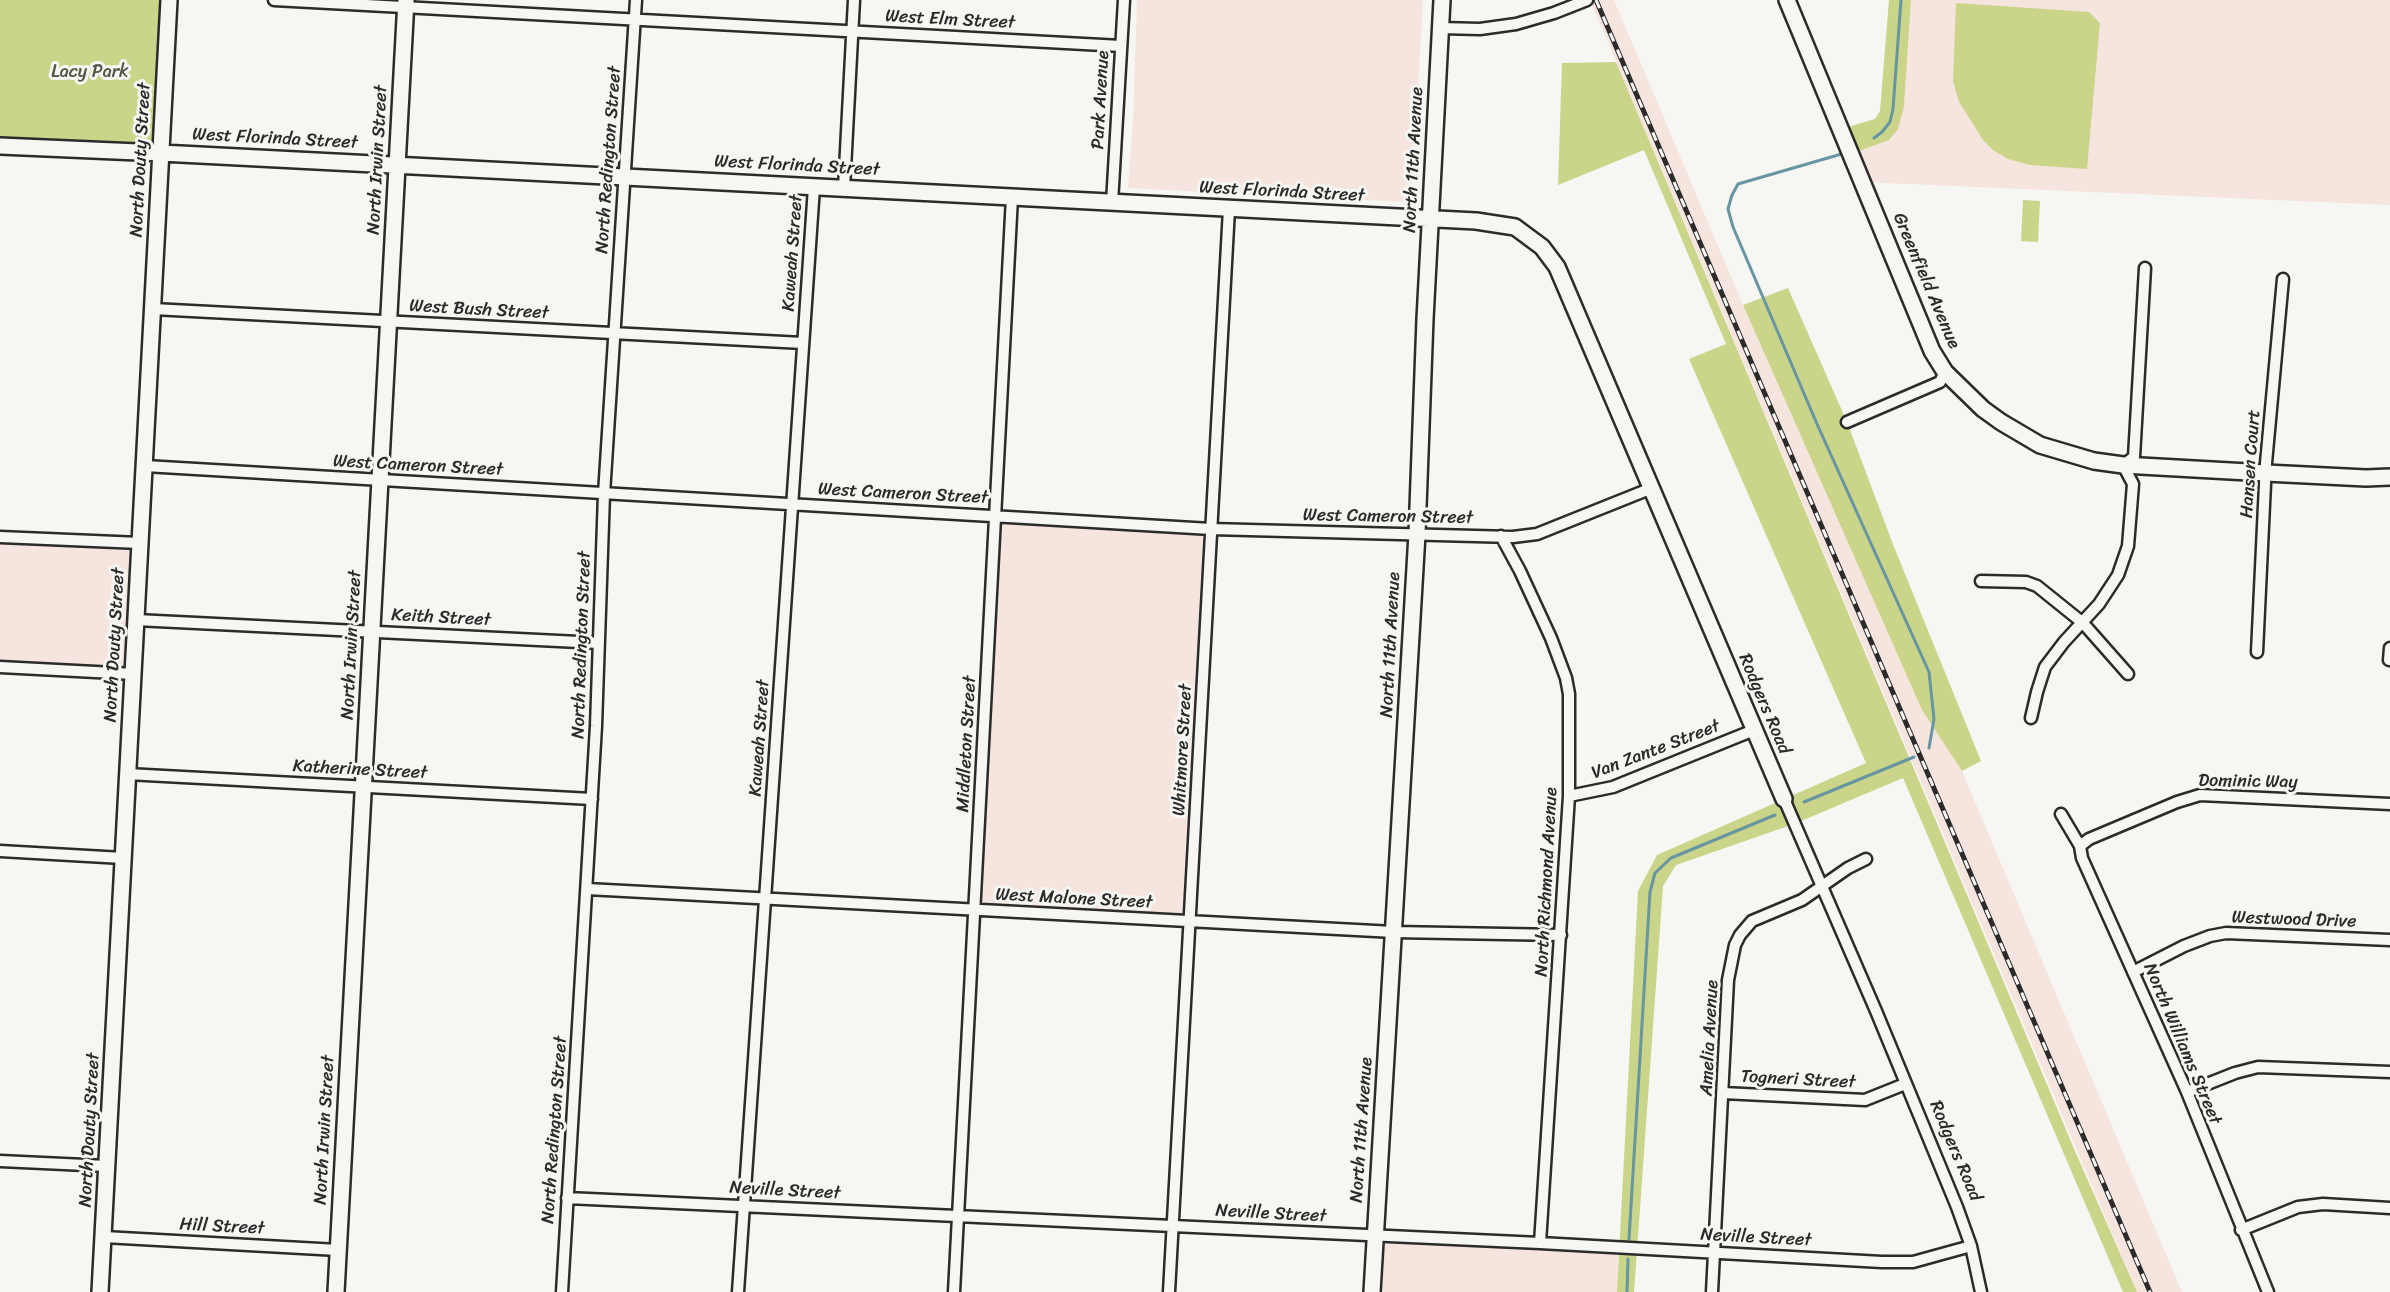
<!DOCTYPE html>
<style>
body{margin:0}
canvas{display:block;background:#f6f6f2}
</style>
<canvas width="2390" height="1292"></canvas>
<script>
const ctx = document.querySelector('canvas').getContext('2d');
ctx.lineJoin = 'round';
function paint(path, color) {
  ctx.fillStyle = color;
  ctx.fill(path, 'evenodd');
}
function shape(rows) {
  const path = new Path2D();
  for (const r of rows) {
    path.moveTo(r[0], r[1]);
    for (let i = 2; i < r.length; i += 2) path.lineTo(r[i], r[i + 1]);
  }
  return path;
}
function stroke(path, color, width, dash) {
  ctx.strokeStyle = color;
  ctx.lineWidth = width;
  ctx.lineCap = dash ? 'butt' : 'round';
  ctx.setLineDash(dash || []);
  ctx.stroke(path);
}
function drawText(font, color, halo, rows, align = 'center') {
  ctx.font = font + ' Sriracha,sans-serif';
  ctx.lineWidth = 6;
  ctx.setLineDash([]);
  ctx.textBaseline = 'middle';
  ctx.strokeStyle = halo;
  ctx.fillStyle = color;
  for (const [text, x, y, turn = 0] of rows) {
    ctx.save();
    ctx.translate(x, y);
    ctx.rotate((+turn || 0) * Math.PI / 180);
    ctx.textAlign = isNaN(turn) ? turn : align;
    if (halo) ctx.strokeText(text, 0, 0);
    ctx.fillText(text, 0, 0);
    ctx.restore();
  }
}
const built = shape([
 [1137,0,1423,0,1412,198,1405,202,1128,188,1133,119],
 [1590,0,1614,0,1743,305,1922,710,1962,771,2182,1292,2137,1292],
 [1911,0,2390,0,2390,205,1862,182,1851,154,1889,140,1904,107],
 [995,516,1211,529,1190,921,975,910],
 [0,537,140,543,134,674,0,667],
 [1375,1236,1619,1247,1617,1292,1372,1292]
]);
const green = shape([
 [0,0,169,0,161,153,76,142,0,138],
 [1889,0,1911,0,1904,107,1898,129,1889,140,1851,154,1841,129,1875,119,1880,111],
 [1956,3,2089,12,2100,23,2087,169,2030,165,2008,159,1993,150,1983,140,1959,102,1953,81],
 [1616,62,2075,1151,2137,1292,2123,1292,1903,778,1794,824,1676,865,1663,886,1634,1292,1617,1292,1638,891,1657,855,1866,763,1689,359,1726,344,1644,150,1558,185,1562,63],
 [2023,200,2040,201,2038,242,2021,241],
 [1788,288,1847,422,1894,547,1981,761,1962,771,1922,710,1743,305]
]);
const stream = shape([
 [1874,138,1882,132,1890,122,1893,109,1901,0],
 [1845,153,1738,184,1732,195,1728,209,1733,227,1817,424,1929,672,1934,719,1929,748],
 [1804,802,1914,757],
 [1629,1239,1650,892,1655,873,1671,858,1775,815],
 [1627,1292,1628,1259]
]);
const street = shape([
 [274,0,1121,46],
 [1440,28,1480,29,1516,24,1554,13,1587,0],
 [844,188,854,0],
 [1112,203,1124,0],
 [153,309,803,343],
 [1847,422,1940,382,1945,372],
 [145,466,1211,529,1513,537,1537,534,1652,488],
 [1501,536,1520,571,1551,638,1566,678,1569,694,1569,796,1540,1243],
 [0,537,140,543],
 [1981,581,2026,582,2037,586,2083,623,2128,674],
 [136,620,599,643],
 [2257,652,2266,463,2283,279],
 [2389,660,2390,648],
 [0,667,134,674],
 [2031,718,2037,692,2045,667,2064,642,2099,604,2118,575,2128,546,2133,484,2123,465,2134,457,2145,268],
 [127,774,592,799],
 [1569,796,1613,787,1754,730],
 [1784,799,1876,1011,1957,1207,1971,1246,1981,1292],
 [2061,814,2080,846,2082,858,2187,1092,2268,1292],
 [2080,846,2089,839,2177,802,2200,795,2390,804],
 [0,851,123,858],
 [587,889,1394,932,1561,935],
 [2133,972,2184,946,2210,936,2226,933,2390,940],
 [2187,1092,2235,1073,2258,1067,2390,1072],
 [1723,1093,1865,1100,1905,1084],
 [0,1161,107,1166],
 [567,1198,1540,1243,1882,1262,1913,1262,1971,1246],
 [2241,1230,2298,1207,2323,1204,2390,1208],
 [104,1237,338,1250],
 [562,1292,596,726,604,494,636,0],
 [738,1292,814,187],
 [954,1292,1012,197],
 [1169,1292,1229,209],
 [1712,1292,1728,980,1735,945,1740,935,1752,921,1802,900,1848,868,1866,859]
]);
const secondary = shape([
 [1787,0,1932,351,1945,372,1983,409,2001,422,2040,445,2094,461,2123,465,2266,473,2366,478,2390,477],
 [0,146,161,153,1476,221,1515,227,1542,247,1557,267,1784,799],
 [100,1292,169,0],
 [336,1292,406,0],
 [1372,1292,1417,534,1425,319,1442,0]
]);
const rail = shape([
 [1596,0,2150,1292]
]);
const streetNames = [
 ["West Elm Street",950,20,3],
 ["Park Avenue",1101,100,-87],
 ["West Florinda Street",275,139,3],
 ["North Douty Street",141,160,-87],
 ["North Irwin Street",378,160,-87],
 ["North Redington Street",609,160,-86],
 ["North 11th Avenue",1414,160,-87],
 ["West Florinda Street",797,166,3],
 ["West Florinda Street",1282,192,3],
 ["Kaweah Street",793,253,-86],
 ["Greenfield Avenue",1926,281,67],
 ["West Bush Street",479,310,3],
 ["Hansen Court",2251,464,-86],
 ["West Cameron Street",418,466,3],
 ["West Cameron Street",903,494,3],
 ["West Cameron Street",1388,517,1],
 ["Keith Street",441,618,3],
 ["North Douty Street",115,645,-87],
 ["North Irwin Street",352,645,-87],
 ["North Redington Street",582,645,-88],
 ["North 11th Avenue",1391,645,-87],
 ["Rodgers Road",1764,704,67],
 ["Kaweah Street",760,738,-86],
 ["Middleton Street",967,744,-87],
 ["Whitmore Street",1183,750,-87],
 ["Van Zante Street",1656,750,-21],
 ["Katherine Street",360,770,3],
 ["Dominic Way",2248,782,1],
 ["North Richmond Avenue",1547,882,-87],
 ["West Malone Street",1074,899,3],
 ["Westwood Drive",2294,920,2],
 ["Amelia Avenue",1710,1038,-87],
 ["North Williams Street",2182,1044,67],
 ["Togneri Street",1798,1080,3],
 ["North Douty Street",90,1130,-87],
 ["North Irwin Street",325,1130,-87],
 ["North Redington Street",555,1130,-86],
 ["North 11th Avenue",1362,1130,-86],
 ["Rodgers Road",1955,1151,67],
 ["Neville Street",785,1191,3],
 ["Neville Street",1271,1214,3],
 ["Hill Street",222,1227,3],
 ["Neville Street",1756,1238,3]
];
const parkNames = [
 ["Lacy Park",90,72]
];
paint(built, '#f6e5de');
paint(green, '#cad589');
stroke(stream, '#6795a1', 3);
stroke(street, '#2b2b2b', 15);
stroke(secondary, '#2b2b2b', 20);
stroke(street, '#f6f6f2', 10);
stroke(secondary, '#f6f6f2', 15);
stroke(rail, '#2b2b2b', 5);
stroke(rail, '#f6f6f2', 3, [9]);
drawText('18px', '#2b2b2b', '#f6f6f2', streetNames);
drawText('18px', '#535642', '#f6f6f2', parkNames);
</script>
